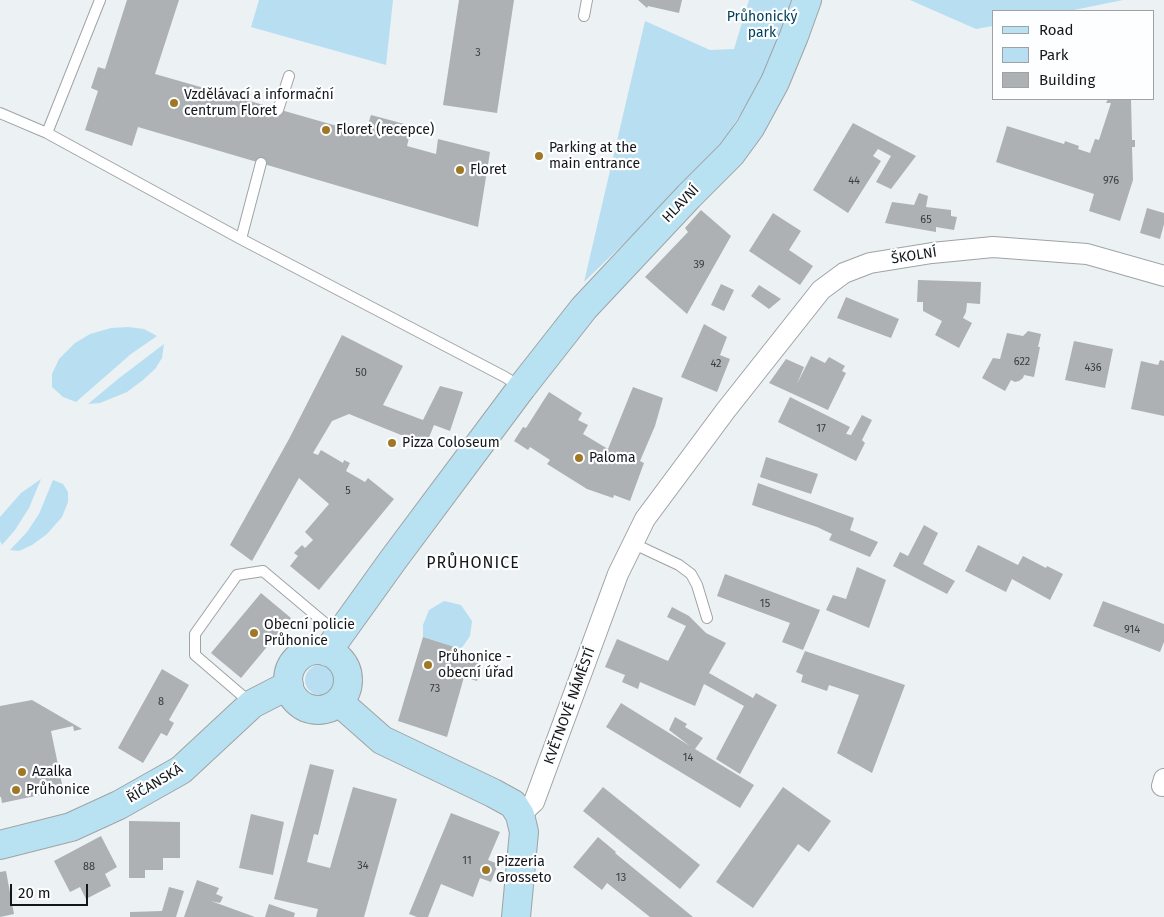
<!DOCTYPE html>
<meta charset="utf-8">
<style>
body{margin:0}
#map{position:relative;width:1164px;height:917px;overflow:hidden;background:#ecf1f3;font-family:"Fira Sans",sans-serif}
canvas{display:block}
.legend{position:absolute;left:992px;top:10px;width:162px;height:90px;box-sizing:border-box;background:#fcfeff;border:1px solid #a0a1a2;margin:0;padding:6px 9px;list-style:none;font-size:15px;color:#151617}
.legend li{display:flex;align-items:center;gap:10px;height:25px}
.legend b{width:25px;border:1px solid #a0a1a2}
.scale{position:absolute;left:10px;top:884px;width:78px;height:22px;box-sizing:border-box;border:2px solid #151617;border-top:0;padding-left:6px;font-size:15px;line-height:18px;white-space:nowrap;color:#151617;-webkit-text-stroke:4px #fcfeff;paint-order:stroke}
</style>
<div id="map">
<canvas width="1164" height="917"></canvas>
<ul class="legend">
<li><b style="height:6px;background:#b8e2f1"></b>Road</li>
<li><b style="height:14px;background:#b8def2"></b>Park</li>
<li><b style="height:14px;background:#adb1b3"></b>Building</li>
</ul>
<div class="scale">20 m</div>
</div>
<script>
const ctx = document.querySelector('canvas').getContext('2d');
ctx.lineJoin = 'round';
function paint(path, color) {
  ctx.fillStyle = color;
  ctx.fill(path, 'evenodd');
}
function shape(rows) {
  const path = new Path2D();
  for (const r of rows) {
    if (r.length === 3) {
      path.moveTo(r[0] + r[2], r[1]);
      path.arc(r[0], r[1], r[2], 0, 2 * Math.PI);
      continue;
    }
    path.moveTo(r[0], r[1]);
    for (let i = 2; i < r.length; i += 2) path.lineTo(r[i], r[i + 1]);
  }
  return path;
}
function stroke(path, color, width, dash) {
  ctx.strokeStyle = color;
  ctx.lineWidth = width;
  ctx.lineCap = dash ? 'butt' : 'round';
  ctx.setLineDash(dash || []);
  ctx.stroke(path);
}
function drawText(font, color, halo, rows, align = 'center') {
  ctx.font = font + ' "Fira Sans",sans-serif';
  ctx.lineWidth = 4.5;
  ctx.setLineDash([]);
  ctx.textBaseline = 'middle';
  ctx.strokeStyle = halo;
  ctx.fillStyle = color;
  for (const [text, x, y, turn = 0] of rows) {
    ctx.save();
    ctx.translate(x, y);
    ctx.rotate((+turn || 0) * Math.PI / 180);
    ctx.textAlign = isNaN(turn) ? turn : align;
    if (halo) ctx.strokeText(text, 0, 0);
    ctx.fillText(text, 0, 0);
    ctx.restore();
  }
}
const green = shape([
 [259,0,393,0,386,65,251,27],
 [749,0,791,0,770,66,715,155,584,282,645,21,710,50,734,49],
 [910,0,1123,0,1069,11,993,11,993,26,976,29],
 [128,327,144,329,157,336,131,354,76,402,63,397,52,387,52,374,59,359,75,343,90,334,111,328],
 [164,344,162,358,155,369,143,380,127,392,100,403,88,404,118,379],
 [41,479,29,508,15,530,2,545,0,541,0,517,21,493],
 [53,480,63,484,68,492,68,502,62,517,47,534,32,545,19,551,10,550,27,532,39,514],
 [444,601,461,605,472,621,470,636,461,649,423,637,423,625,429,610],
 [320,680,15]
]);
const building = shape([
 [127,0,179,0,155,74,365,134,371,115,412,126,407,146,436,154,438,139,490,152,478,227,138,127,132,146,85,130,98,91,91,88,98,67,105,69],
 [459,0,514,0,497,113,443,105],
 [638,0,682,0,679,13,648,6,647,8],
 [1108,99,1131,99,1132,140,1135,140,1135,147,1132,147,1133,180,1120,221,1089,211,1094,194,996,162,1007,126,1064,144,1065,141,1079,146,1078,149,1090,153,1095,139,1099,140,1111,103,1106,103],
 [853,123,916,156,891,189,876,182,891,156,878,149,873,156,881,161,848,213,813,190],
 [919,193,928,196,926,207,951,210,951,216,957,217,954,230,936,227,936,232,885,223,892,202,914,205],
 [1147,208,1164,213,1164,224,1160,239,1140,233],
 [701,210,731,236,687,314,645,277,688,232,685,228],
 [773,213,801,231,789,250,813,266,800,285,749,251],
 [918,280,981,282,980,304,967,303,966,312,963,318,972,323,959,348,935,335,942,321,923,311,923,302,917,302],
 [721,284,734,290,724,311,711,305],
 [759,285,781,299,769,309,751,296],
 [846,297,899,319,891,338,837,318],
 [704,324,727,337,720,355,730,359,717,392,681,377],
 [1028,331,1041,334,1038,347,1040,347,1034,377,1024,375,1023,378,1019,381,1015,382,1011,380,1005,391,982,378,993,358,1000,359,1007,333,1023,336],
 [342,335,403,366,383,405,423,420,440,386,463,392,450,431,434,425,426,445,349,414,332,421,313,453,318,455,321,450,343,463,344,460,350,463,346,471,365,482,368,478,394,499,319,590,290,566,298,556,294,553,302,545,305,548,313,540,305,532,329,504,299,478,252,561,230,545,289,439],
 [1074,341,1113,349,1105,388,1065,380],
 [811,356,825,363,829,357,845,366,842,371,846,373,828,410,769,383,786,359,804,367,797,384],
 [1160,360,1164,361,1164,416,1131,409,1141,361,1158,365],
 [633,387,663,398,655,426,640,461,644,463,630,501,614,495,613,498,587,489,547,464,550,460,530,447,528,450,514,441,523,427,526,428,549,392,582,413,578,420,588,425,583,434,608,449],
 [790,397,850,427,846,434,851,435,862,415,872,420,862,440,865,443,856,461,778,422],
 [766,457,818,474,811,494,760,477],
 [758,483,854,518,850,530,878,542,870,557,829,540,832,534,817,527,752,505],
 [924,525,938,533,923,564,955,581,947,594,893,566,900,552,908,556],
 [978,545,1018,565,1023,556,1046,568,1047,566,1063,574,1050,600,1012,579,1006,592,965,571],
 [857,567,886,580,869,628,826,610,833,595,846,599],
 [725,574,820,610,803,650,782,642,790,623,717,596],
 [261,593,291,618,241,678,211,653],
 [1103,601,1164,624,1164,642,1160,652,1093,626],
 [672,607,689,616,706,633,726,643,709,673,753,698,756,693,777,705,740,774,716,759,744,706,704,684,695,706,640,682,638,689,622,682,625,675,605,667,617,639,668,661,686,626,667,617],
 [423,637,461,649,458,657,482,664,477,681,464,677,447,737,398,721],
 [805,651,905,685,872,773,837,753,859,695,829,685,827,691,801,682,803,675,796,672],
 [162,669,189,685,169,720,174,723,167,736,161,733,143,763,118,748],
 [32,700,82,729,74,731,73,726,51,731,62,784,39,789,40,795,2,803,1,797,0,797,0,706],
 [621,703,690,746,669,730,675,717,687,724,685,727,703,738,695,749,754,785,740,808,606,727],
 [310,764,334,770,318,835,314,834,307,862,330,868,353,787,397,799,364,917,316,917,318,909,274,899],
 [603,787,700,865,680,889,583,811],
 [783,787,831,821,809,852,798,844,753,908,716,882],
 [451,813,500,832,488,860,498,864,491,882,480,878,473,897,441,884,428,917,417,917,409,914],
 [251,814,284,822,273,875,239,868],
 [129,821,180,822,180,858,163,858,163,870,145,870,145,878,129,878],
 [101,836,117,867,105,874,111,886,86,899,80,887,70,892,54,861],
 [598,837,616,852,615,853,693,917,650,917,607,883,602,890,573,867],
 [6,871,14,914,0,917,0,872],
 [197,880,219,888,216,894,223,897,220,903,211,901,255,917,184,917],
 [169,887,184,891,176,917,130,917,130,912,162,911],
 [269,904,295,913,294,917,265,917]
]);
const lane = shape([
 [584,16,587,0],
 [278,110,289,76],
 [0,113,47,133,241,239,505,377,521,387],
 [47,133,100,0],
 [241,239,261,163],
 [632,543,679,565,691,574,697,585,707,618],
 [252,704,195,655,195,634,237,575,263,571,338,634]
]);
const street = shape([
 [1162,786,1164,779],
 [520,815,534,802,618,574,645,519,726,410,821,290,844,273,870,263,932,253,993,247,1087,254,1164,276]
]);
const secondary = shape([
 [318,680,30],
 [327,652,393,560,522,387,584,308,689,196,731,154,750,128,775,82,794,36,807,0],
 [339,702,382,740,493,793,513,804,520,815,524,832,516,917],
 [0,845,71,827,119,805,181,770,252,704,289,685]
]);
const markers = [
 [174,103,5,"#9f7725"],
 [326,130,5,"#9f7725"],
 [539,156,5,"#9f7725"],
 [460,170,5,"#9f7725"],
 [392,443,5,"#9f7725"],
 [579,458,5,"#9f7725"],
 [254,633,5,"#9f7725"],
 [428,665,5,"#9f7725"],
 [22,772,5,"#9f7725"],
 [16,790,5,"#9f7725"],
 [486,870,5,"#9f7725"]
];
const numberNames = [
 ["3",478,53],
 ["44",854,181],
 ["976",1111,181],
 ["65",926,220],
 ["39",699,265],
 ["622",1022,362],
 ["42",716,364],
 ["436",1093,368],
 ["50",361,373],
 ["17",821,429],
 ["5",348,491],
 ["15",765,604],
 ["914",1132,630],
 ["73",435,689],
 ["8",161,702],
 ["14",688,758],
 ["11",467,861],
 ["34",363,866],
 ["88",89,867],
 ["13",621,878]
];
const parkNames = [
 ["Průhonický",762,17],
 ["park",762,33]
];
const poiNames = [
 ["Vzdělávací a informační",184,95],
 ["centrum Floret",184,111],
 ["Floret (recepce)",336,130],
 ["Parking at the",549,148],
 ["main entrance",549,164],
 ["Floret",470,170],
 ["Pizza Coloseum",402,443],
 ["Paloma",589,458],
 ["Obecní policie",264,625],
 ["Průhonice",264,641],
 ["Průhonice -",438,657],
 ["obecní úřad",438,673],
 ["Azalka",32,772],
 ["Průhonice",26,790],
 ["Pizzeria",496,862],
 ["Grosseto",496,878]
];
const streetNames = [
 ["HLAVNÍ",681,204,-46],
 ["ŠKOLNÍ",914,256,-9],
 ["KVĚTNOVÉ NÁMĚSTÍ",570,706,-70],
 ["ŘÍČANSKÁ",155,784,-31]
];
const quarterNames = [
 ["PRŮHONICE",473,564]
];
paint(green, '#b8def2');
paint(building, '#adb1b3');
stroke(lane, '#9fa3a5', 12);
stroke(street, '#9fa3a5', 22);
stroke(secondary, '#9fa3a5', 30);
stroke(lane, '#fff', 10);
stroke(street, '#fff', 20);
stroke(secondary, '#b8e2f1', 28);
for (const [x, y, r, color] of markers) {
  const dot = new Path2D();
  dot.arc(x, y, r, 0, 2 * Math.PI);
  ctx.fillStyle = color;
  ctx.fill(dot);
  stroke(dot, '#fcfeff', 2);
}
drawText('11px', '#3b3d3e', null, numberNames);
drawText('14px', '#004058', '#fcfeff', parkNames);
drawText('14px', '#151617', '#fcfeff', poiNames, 'left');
drawText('14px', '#151617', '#fcfeff', streetNames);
ctx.letterSpacing = '1px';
drawText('16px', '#151617', '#fcfeff', quarterNames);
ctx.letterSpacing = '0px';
</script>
